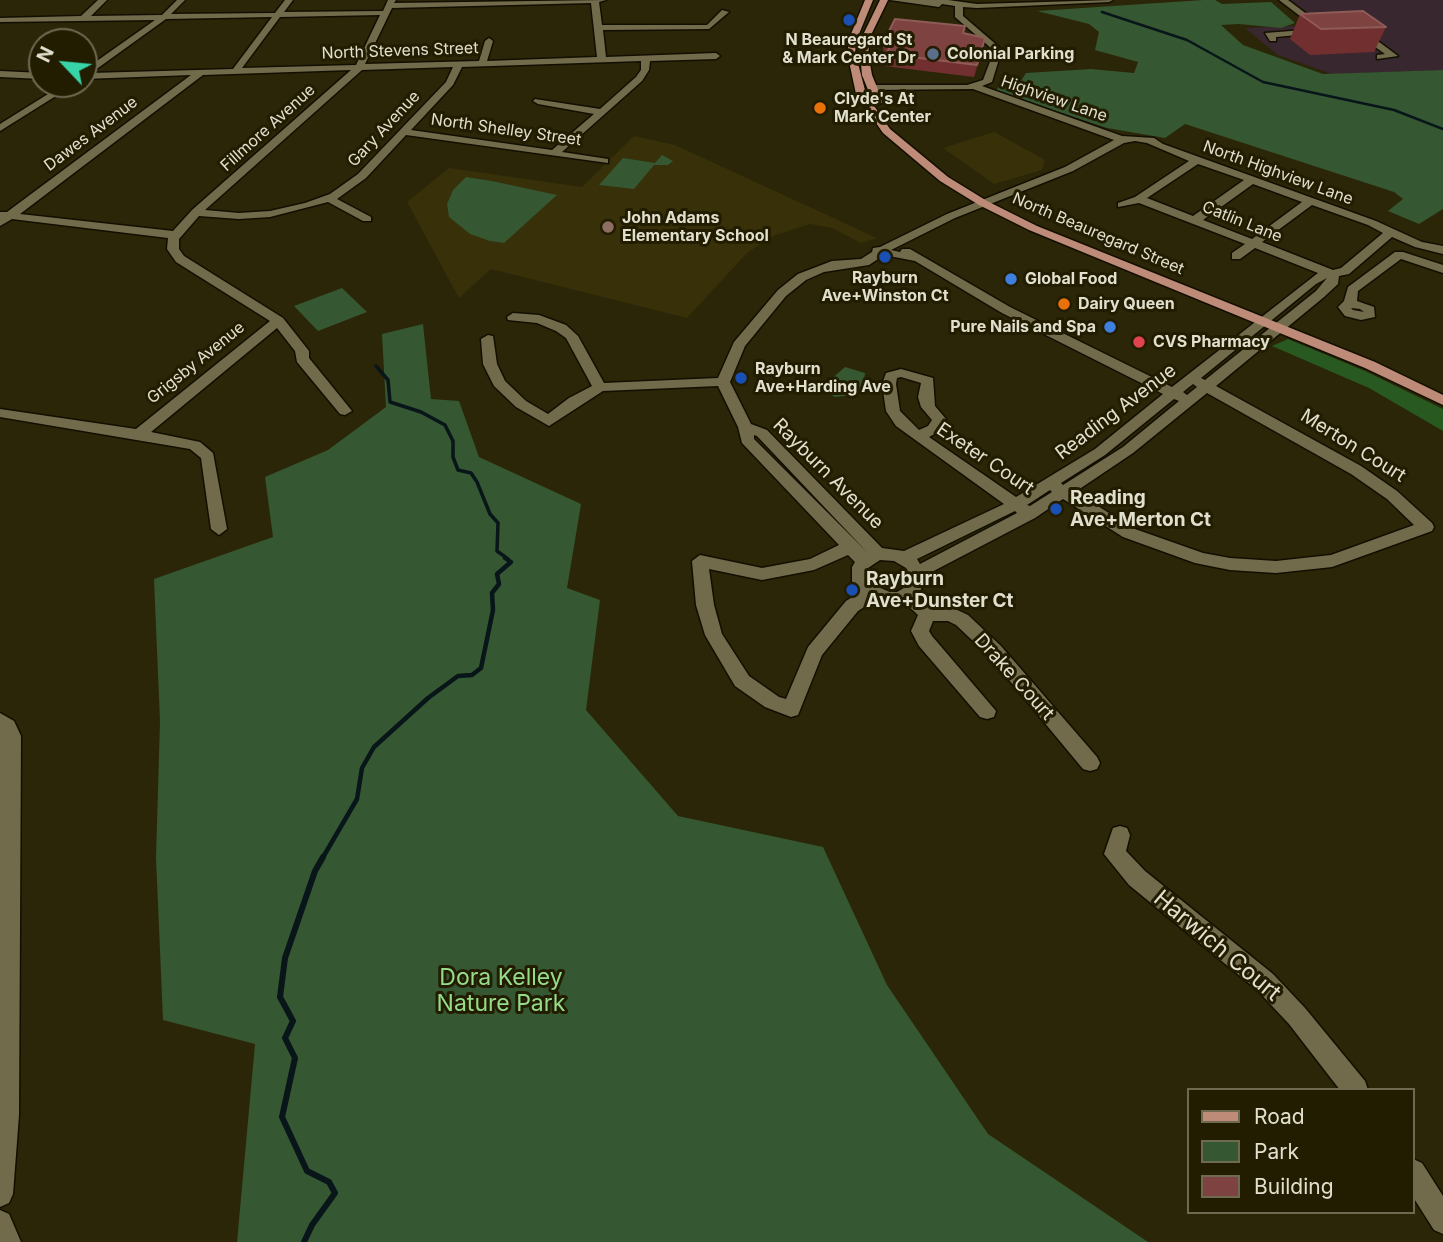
<!DOCTYPE html>
<style>
body{margin:0}
#map{position:relative;width:1443px;height:1242px;overflow:hidden;background:#2b2608;font-family:Inter,sans-serif}
canvas{display:block}
.legend{position:absolute;left:1187px;top:1088px;width:228px;height:126px;box-sizing:border-box;background:#221c00;border:2px solid #6e6a52;margin:0;padding:9px 12px;list-style:none;font-size:21px;color:#e1dfcd}
.legend li{display:flex;align-items:center;gap:14px;height:35px}
.legend b{width:35px;border:2px solid #6e6a52}
.north{position:absolute;left:28px;top:28px;width:70px;height:70px;box-sizing:border-box;background:#221c00;border:2px solid #6e6a52;border-radius:50%;rotate:296deg;font-size:19px;font-weight:700;line-height:28px;text-align:center;color:#e1dfcd}
.north::after{content:'';display:block;margin:auto;width:24px;height:32px;background:#36d4a7;clip-path:polygon(50% 0,100% 100%,50% 72%,0 100%)}
</style>
<div id="map">
<canvas width="1443" height="1242"></canvas>
<ul class="legend">
<li><b style="height:9px;background:#be8b78"></b>Road</li>
<li><b style="height:19px;background:#355731"></b>Park</li>
<li><b style="height:19px;background:#7e4241"></b>Building</li>
</ul>
<div class="north">N</div>
</div>
<script>
const ctx = document.querySelector('canvas').getContext('2d');
ctx.lineJoin = 'round';
function paint(path, color) {
  ctx.fillStyle = color;
  ctx.fill(path, 'evenodd');
}
function shape(rows) {
  const path = new Path2D();
  for (const r of rows) {
    path.moveTo(r[0], r[1]);
    for (let i = 2; i < r.length; i += 2) path.lineTo(r[i], r[i + 1]);
  }
  return path;
}
function stroke(path, color, width, dash) {
  ctx.strokeStyle = color;
  ctx.lineWidth = width;
  ctx.lineCap = dash ? 'butt' : 'round';
  ctx.setLineDash(dash || []);
  ctx.stroke(path);
}
function drawText(font, color, halo, rows, align = 'center') {
  ctx.font = font + ' Inter,sans-serif';
  ctx.lineWidth = 6;
  ctx.setLineDash([]);
  ctx.textBaseline = 'middle';
  ctx.strokeStyle = halo;
  ctx.fillStyle = color;
  for (const [text, x, y, turn = 0] of rows) {
    ctx.save();
    ctx.translate(x, y);
    ctx.rotate((+turn || 0) * Math.PI / 180);
    ctx.textAlign = isNaN(turn) ? turn : align;
    if (halo) ctx.strokeText(text, 0, 0);
    ctx.fillText(text, 0, 0);
    ctx.restore();
  }
}
const commercial = shape([
 [1290,0,1443,0,1443,70,1332,74,1278,55,1245,28,1326,25]
]);
const built = shape([
 [994,132,1045,160,1042,170,994,184,943,148],
 [634,136,675,145,877,238,861,243,832,228,810,224,773,236,747,253,687,318,491,269,459,298,407,202,449,168,582,187]
]);
const green = shape([
 [1203,0,1215,0,1222,4,1271,2,1295,23,1281,28,1239,24,1221,25,1243,45,1323,74,1443,70,1443,209,1419,224,1388,211,1403,199,1394,192,1185,124,1165,138,1107,128,996,91,999,86,1019,84,1026,73,1091,69,1134,73,1138,62,1095,50,1099,32,1089,24,1037,11],
 [662,155,673,161,668,165,654,165,634,189,599,185,623,158,655,163],
 [466,177,492,181,557,195,504,243,490,241,470,234,449,217,447,204,453,190],
 [342,288,367,312,318,331,294,306],
 [423,324,431,399,459,401,479,457,581,504,567,588,600,600,586,710,678,816,823,847,887,985,988,1134,1148,1242,237,1242,255,1044,163,1020,156,858,160,721,154,579,273,537,265,477,328,450,386,407,382,334],
 [845,367,865,373,862,394,835,397,820,389]
]);
const forest = shape([
 [1288,339,1365,371,1443,409,1443,431,1369,388,1272,346]
]);
const streamFar3 = shape([
 [1102,12,1187,40,1263,82,1394,110,1443,129]
]);
const streamFar2 = shape([
 [376,366,388,380,390,402,421,412,445,425,453,441,453,457,458,470,471,473,477,482,490,514,498,523,497,551,508,559]
]);
const streamFar1 = shape([
 [322,859,357,799,362,768,374,747,428,698,458,676,472,675,481,668,493,610,492,593,499,584,497,574,511,562,505,558]
]);
const stream = shape([
 [304,1242,312,1225,335,1193,329,1182,307,1171,282,1117,295,1058,285,1038,293,1021,280,997,285,958,315,871,323,857]
]);
const minor = shape([
 [98,0,107,0,91,16,162,15,177,0,185,0,171,14,275,13,285,0,293,0,284,12,383,11,388,0,396,0,394,3,606,0,599,2,602,25,707,25,722,10,729,12,709,29,603,30,606,57,716,53,720,56,716,59,650,61,649,70,642,81,562,152,608,159,608,163,406,135,366,178,337,199,371,217,371,221,363,221,328,202,270,217,239,219,199,216,179,239,179,249,184,256,283,318,309,351,309,358,352,411,345,415,340,414,297,362,295,351,277,328,151,432,200,442,213,453,227,529,219,535,211,529,201,458,190,449,0,417,0,409,136,429,270,321,176,262,167,249,168,238,12,219,0,226,0,212,7,212,191,75,84,79,84,70,155,20,0,22,0,18,81,16,98,0],
 [591,3,597,57,487,61,493,41,489,38,485,41,479,61,365,64,392,8,591,3],
 [380,15,356,65,242,68,280,17,380,15],
 [272,17,233,69,91,73,166,19,272,17],
 [641,61,641,70,636,77,600,109,535,99,533,101,538,104,594,114,552,150,411,130,453,85,462,67,641,61],
 [453,67,446,82,358,174,330,194,305,203,270,211,239,213,205,210,362,70,453,67],
 [351,70,192,210,173,231,20,214,203,75,351,70],
 [890,0,948,0,977,4,1113,0,1109,2,977,8,963,7,963,16,999,47,999,59,992,82,982,86,1122,136,1154,138,1163,144,1376,221,1422,242,1443,246,1443,254,1415,247,1392,237,1349,274,1339,276,1338,284,1324,297,1216,386,1361,466,1397,491,1432,523,1434,527,1432,531,1332,567,1276,573,1230,570,1195,563,1123,537,1063,499,1035,518,926,575,919,595,931,607,951,607,968,615,1001,646,1097,757,1100,763,1097,769,1090,771,1083,769,989,656,956,625,948,621,933,621,929,631,932,636,996,711,994,717,987,719,980,717,919,646,911,631,918,615,905,603,890,604,873,601,858,611,822,655,798,715,791,717,765,707,735,686,705,635,696,605,692,561,700,555,762,568,810,559,839,545,742,443,738,427,718,386,603,391,549,426,516,407,494,386,483,364,481,339,488,335,493,336,497,364,505,381,526,401,548,414,569,398,592,386,566,338,556,331,537,323,508,320,507,317,513,313,539,315,566,325,578,336,604,383,718,378,734,342,778,290,798,274,832,261,861,259,872,252,873,248,880,247,947,214,1065,167,1114,140,973,89,869,90,869,86,872,85,967,85,983,80,991,59,991,48,955,17,955,6,942,4,939,7,890,0],
 [1135,141,1147,143,1189,161,1135,197,1118,203,1118,207,1139,203,1245,244,1232,253,1232,259,1240,259,1255,248,1318,273,1172,387,1010,307,910,249,902,249,900,252,891,250,955,218,1073,171,1124,143,1135,141],
 [1198,164,1244,180,1193,216,1147,198,1198,164],
 [1253,184,1302,202,1252,239,1203,220,1253,184],
 [1312,205,1368,225,1383,233,1341,268,1333,270,1262,242,1312,205],
 [884,255,915,261,1002,313,1163,394,1095,449,1016,497,929,437,938,432,946,419,935,406,933,378,901,369,886,373,882,384,886,411,896,426,1004,504,904,551,882,548,767,430,751,424,730,382,745,346,786,296,806,280,824,272,869,265,884,255],
 [1327,278,1316,291,1205,380,1201,378,1316,284,1327,278],
 [901,377,921,383,918,397,921,407,932,420,928,426,919,430,900,411,896,384,897,378,901,377],
 [1193,384,1197,387,1187,395,1183,392,1193,384],
 [1207,393,1351,474,1387,499,1414,525,1331,555,1276,561,1230,558,1203,553,1135,529,1075,492,1133,453,1207,393],
 [1174,399,1179,401,1123,447,1063,485,1061,483,1105,455,1174,399],
 [754,435,757,436,867,552,754,439,754,435],
 [1050,490,1052,492,1030,506,1027,505,1050,490],
 [1015,511,1017,513,920,564,917,559,1015,511],
 [848,555,855,562,852,567,852,581,859,593,846,601,808,647,786,699,779,697,749,676,722,634,714,605,709,569,762,580,814,570,848,555],
 [880,560,894,561,906,568,911,577,907,586,897,592,890,592,871,584,868,568,880,560],
 [1279,0,1288,0,1324,27,1320,33,1276,37,1276,41,1270,41,1265,33,1317,29,1279,0],
 [1357,30,1363,30,1398,56,1377,59,1377,55,1385,54,1357,34,1357,30],
 [0,71,42,73,42,79,0,77,0,71],
 [64,84,75,84,0,131,0,124,64,84],
 [1395,252,1403,252,1443,265,1443,273,1401,259,1358,291,1357,301,1374,307,1375,317,1361,320,1345,316,1338,307,1344,301,1348,287,1395,252],
 [1351,308,1360,309,1364,312,1353,310,1351,308],
 [0,713,14,721,21,736,19,1115,13,1194,9,1203,0,1207,0,713],
 [1120,826,1127,828,1130,835,1126,851,1145,871,1273,974,1305,1008,1365,1081,1368,1090,1340,1090,1289,1024,1257,990,1129,885,1104,854,1113,828,1120,826],
 [1413,1159,1422,1163,1443,1196,1443,1234,1434,1230,1413,1197,1413,1159],
 [0,1210,9,1214,21,1242,0,1242,0,1210]
]);
const major = shape([
 [865,0,873,0,859,34,855,52,866,94,890,129,948,177,987,201,1037,226,1375,362,1443,395,1443,405,1365,368,1029,230,979,205,940,181,883,133,856,94,847,52,851,34,865,0],
 [880,0,888,0,871,35,868,53,872,75,883,102,878,105,873,102,862,75,860,53,863,35,880,0]
]);
const wall = shape([
 [1300,14,1386,27,1374,52,1310,55,1290,39],
 [965,26,964,33,985,38,983,50,974,77,884,66,885,59,882,59,885,39]
]);
const shadedWall = shape([
 [985,38,983,50,974,77,977,65]
]);
const building = shape([
 [1363,11,1386,27,1321,29,1300,14,1363,11],
 [895,19,965,26,963,33,985,38,977,65,886,54,890,47,884,47,887,40,885,39,895,19]
]);
const markers = [
 [849,20,7,"#1a4fb4"],
 [933,54,7,"#5c6f8a"],
 [820,108,7,"#e8710a"],
 [608,227,7,"#8d6e63"],
 [885,257,7,"#1a4fb4"],
 [1011,279,7,"#3f7fe0"],
 [1064,304,7,"#e8710a"],
 [1110,327,7,"#3f7fe0"],
 [1139,342,7,"#e0444e"],
 [741,378,7,"#1a4fb4"],
 [1056,509,7,"#1a4fb4"],
 [852,590,7,"#1a4fb4"]
];
const farPoinames = [
 ["N Beauregard St",849,40,"center"],
 ["& Mark Center Dr",849,58,"center"],
 ["Colonial Parking",947,54],
 ["Clyde's At",834,99],
 ["Mark Center",834,117],
 ["John Adams",622,218],
 ["Elementary School",622,236],
 ["Rayburn",885,278,"center"],
 ["Ave+Winston Ct",885,296,"center"],
 ["Global Food",1025,279],
 ["Dairy Queen",1078,304],
 ["Pure Nails and Spa",1096,327,"right"],
 ["CVS Pharmacy",1153,342],
 ["Rayburn",755,369],
 ["Ave+Harding Ave",755,387]
];
const farStreetnames = [
 ["North Stevens Street",400,51,-2],
 ["Highview Lane",1054,99,19],
 ["Fillmore Avenue",268,128,-42],
 ["Gary Avenue",384,129,-47],
 ["North Shelley Street",506,130,8],
 ["Dawes Avenue",91,134,-37],
 ["North Highview Lane",1278,173,20],
 ["Catlin Lane",1242,222,22],
 ["North Beauregard Street",1098,234,23],
 ["Grigsby Avenue",196,363,-39]
];
const streetNames = [
 ["Reading Avenue",1116,412,-37],
 ["Merton Court",1353,446,32],
 ["Exeter Court",985,459,34],
 ["Rayburn Avenue",828,474,45],
 ["Drake Court",1014,677,48]
];
const poiNames = [
 ["Reading",1070,498],
 ["Ave+Merton Ct",1070,520],
 ["Rayburn",866,579],
 ["Ave+Dunster Ct",866,601]
];
const nearStreetnames = [
 ["Harwich Court",1217,946,40]
];
const nearParknames = [
 ["Dora Kelley",501,978],
 ["Nature Park",501,1004]
];
paint(commercial, '#392730');
paint(built, '#373008');
paint(green, '#355731');
paint(forest, '#275920');
stroke(streamFar3, '#08161a', 2.5);
stroke(streamFar2, '#08161a', 3.5);
stroke(streamFar1, '#08161a', 4.5);
stroke(stream, '#08161a', 6);
stroke(minor, '#130f00', 3);
stroke(major, '#130f00', 3);
paint(minor, '#716b4c');
paint(major, '#be8b78');
paint(wall, '#722f30');
paint(shadedWall, '#512419');
paint(building, '#7e4241');
stroke(building, '#8e5b57', 2);
for (const [x, y, r, color] of markers) {
  const dot = new Path2D();
  dot.arc(x, y, r, 0, 2 * Math.PI);
  ctx.fillStyle = color;
  ctx.fill(dot);
  stroke(dot, '#221c00', 2.5);
}
drawText('bold 16px', '#e1dfcd', '#221c00', farPoinames, 'left');
drawText('16px', '#e1dfcd', '#221c00', farStreetnames);
drawText('19px', '#e1dfcd', '#221c00', streetNames);
drawText('bold 19px', '#e1dfcd', '#221c00', poiNames, 'left');
drawText('23px', '#e1dfcd', '#221c00', nearStreetnames);
drawText('23px', '#94dc8a', '#221c00', nearParknames);
</script>
